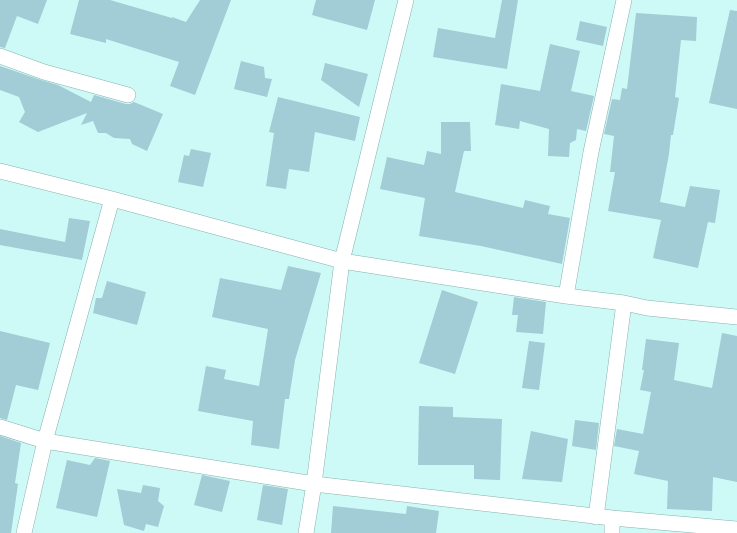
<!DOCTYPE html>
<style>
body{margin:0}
canvas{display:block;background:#cdfaf6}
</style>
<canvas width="737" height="533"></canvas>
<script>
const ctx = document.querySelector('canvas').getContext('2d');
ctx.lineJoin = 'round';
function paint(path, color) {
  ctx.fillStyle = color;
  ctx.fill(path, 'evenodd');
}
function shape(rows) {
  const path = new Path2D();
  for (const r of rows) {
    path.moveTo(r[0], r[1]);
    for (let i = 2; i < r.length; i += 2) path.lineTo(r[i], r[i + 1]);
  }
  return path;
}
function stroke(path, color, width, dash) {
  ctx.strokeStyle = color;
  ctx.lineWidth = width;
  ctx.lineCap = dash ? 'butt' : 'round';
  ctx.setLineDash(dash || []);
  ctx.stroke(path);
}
const building = shape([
 [0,0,47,0,38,24,17,16,5,48,0,47],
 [79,0,110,0,172,18,172,17,186,22,200,0,231,0,195,95,170,86,179,62,106,39,106,43,70,34],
 [316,0,375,0,367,30,312,15],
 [502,0,518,0,507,69,433,57,438,28,495,38],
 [730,10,737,11,737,109,709,103],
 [636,13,697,17,696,41,681,40,675,97,679,98,673,135,671,135,669,154,660,202,685,207,690,186,720,190,715,223,708,222,698,268,653,258,661,220,608,211,615,172,610,172,614,136,604,134,612,99,620,100,622,88,627,89],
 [580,21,607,27,603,46,576,40],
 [550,44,580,51,571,91,594,96,586,131,577,129,576,140,570,143,569,157,548,156,549,129,520,121,519,129,495,125,501,84,540,91],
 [241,61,264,67,265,78,272,79,267,97,234,89],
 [325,63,368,74,359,107,321,80],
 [0,66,41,80,58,85,91,102,94,95,126,104,130,104,134,102,163,114,147,151,132,144,130,139,114,138,106,133,98,133,93,121,81,125,87,113,38,132,19,122,25,112,19,97,0,90],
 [278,97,360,117,355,141,315,132,309,172,289,169,286,189,266,186,274,133,269,132],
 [441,122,470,122,471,151,464,151,455,192,523,208,525,200,550,206,548,214,570,218,562,264,481,246,419,236,425,198,380,189,387,157,424,165,427,151,441,154],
 [191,149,211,153,203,187,178,182,184,155,189,156],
 [69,218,90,221,82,260,0,245,0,229,65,242],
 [288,266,321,273,295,360,289,399,285,399,279,449,251,445,253,421,198,411,206,366,226,370,224,379,259,386,268,329,212,317,220,278,281,290],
 [107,281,146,292,137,325,93,313,96,298,102,298],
 [442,290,478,302,455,374,419,363],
 [514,297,546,302,543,334,516,332,518,315,512,315],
 [0,331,50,343,38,390,16,385,7,420,0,418],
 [722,333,737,336,737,482,713,477,712,511,667,509,668,481,634,474,639,451,614,446,617,429,643,434,651,392,640,390,644,370,642,370,646,339,679,343,674,380,712,388],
 [529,341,545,343,539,390,522,388],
 [419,406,453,407,453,417,502,419,500,480,474,479,474,465,418,465],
 [575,420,599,423,596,450,572,446],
 [531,431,568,439,562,482,522,479],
 [0,436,21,443,15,483,18,484,11,533,0,533],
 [95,458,110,461,97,517,56,508,67,460,90,465],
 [202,475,230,481,222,512,194,505],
 [143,485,160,488,158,501,164,506,158,527,146,524,144,531,124,525,117,489,141,493],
 [263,485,288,489,282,525,257,520],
 [333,506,406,514,407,506,439,511,436,533,331,533]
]);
const street = shape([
 [0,56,44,72,128,95],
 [0,171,112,199,342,261,566,296,624,303,647,308,737,317],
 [566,296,591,152,624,0],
 [0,427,45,441,314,484,612,518,737,529],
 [596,517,624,303],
 [24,533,45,441,112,199],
 [306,533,314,484,342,261,406,0],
 [612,533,612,518]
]);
paint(building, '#a2ccd6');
stroke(street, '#87b2af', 16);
stroke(street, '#fff', 15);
</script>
